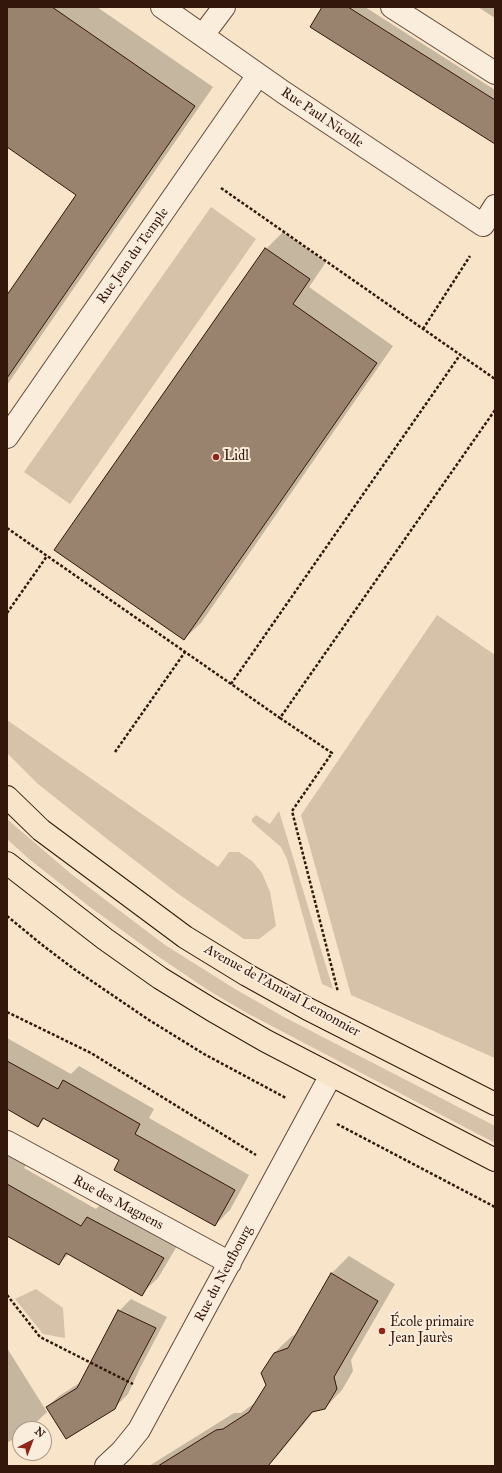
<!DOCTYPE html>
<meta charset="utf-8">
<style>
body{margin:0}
#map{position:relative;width:502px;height:1473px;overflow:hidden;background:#f7e4c9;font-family:"IM FELL Great Primer",serif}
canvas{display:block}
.frame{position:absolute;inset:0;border:8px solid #34170b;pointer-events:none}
.north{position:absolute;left:12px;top:1421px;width:40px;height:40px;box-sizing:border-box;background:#faeddc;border:1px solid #ab9788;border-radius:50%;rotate:42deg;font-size:11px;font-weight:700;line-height:16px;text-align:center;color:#34170b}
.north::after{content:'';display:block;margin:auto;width:14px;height:18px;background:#8f2418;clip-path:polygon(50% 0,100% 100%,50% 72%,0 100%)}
</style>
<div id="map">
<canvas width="502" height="1473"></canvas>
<div class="frame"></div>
<div class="north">N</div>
</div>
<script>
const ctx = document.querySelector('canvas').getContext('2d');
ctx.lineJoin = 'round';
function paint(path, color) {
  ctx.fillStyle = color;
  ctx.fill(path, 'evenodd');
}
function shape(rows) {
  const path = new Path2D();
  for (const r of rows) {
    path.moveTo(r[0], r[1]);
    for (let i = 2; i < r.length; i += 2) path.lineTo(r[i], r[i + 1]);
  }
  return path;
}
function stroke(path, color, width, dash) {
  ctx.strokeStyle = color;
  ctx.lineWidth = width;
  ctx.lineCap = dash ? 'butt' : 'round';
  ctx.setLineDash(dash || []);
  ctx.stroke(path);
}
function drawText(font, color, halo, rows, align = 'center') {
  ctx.font = font + ' "IM FELL Great Primer",serif';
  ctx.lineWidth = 4;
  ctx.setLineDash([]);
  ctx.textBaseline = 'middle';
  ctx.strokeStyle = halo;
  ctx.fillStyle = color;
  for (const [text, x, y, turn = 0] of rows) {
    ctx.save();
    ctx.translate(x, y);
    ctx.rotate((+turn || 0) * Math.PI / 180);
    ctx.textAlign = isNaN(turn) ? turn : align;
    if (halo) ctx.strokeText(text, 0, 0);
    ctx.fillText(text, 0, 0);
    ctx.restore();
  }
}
const green = shape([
 [211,207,256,239,70,504,24,472],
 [437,615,495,655,495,1058,351,995,301,815],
 [7,720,218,867,229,852,239,852,252,861,262,873,270,892,276,926,259,939,244,939,177,893,111,842,38,784,7,753],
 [279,811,333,989,322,984,287,859,281,847,252,822,252,819,256,815,270,824],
 [7,819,70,873,165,945,235,989,284,1017,495,1126,495,1143,245,1012,208,990,156,955,90,907,29,859,7,839],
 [36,1289,63,1308,65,1338,43,1334,15,1299]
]);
const shadow = shape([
 [7,7,97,7,213,87,7,385,7,297,78,194,7,146],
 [324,7,365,7,495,90,495,143],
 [478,7,495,7,495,18],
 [283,232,326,262,309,287,393,346,201,623,184,639,266,249],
 [7,1038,71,1074,79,1066,154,1109,149,1118,249,1175,230,1210,215,1225,121,1160,45,1118,38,1126,7,1108],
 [7,1145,30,1158,24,1168,96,1209,104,1201,180,1241,158,1278,141,1294,69,1254,59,1263,7,1234],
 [349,1256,395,1284,351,1360,353,1371,342,1390,325,1408,315,1410,279,1454,268,1466,149,1466,234,1413,241,1413,256,1402,267,1385,274,1353,292,1336,297,1334,332,1273],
 [131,1299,167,1317,140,1368,128,1394,110,1412,47,1407,59,1396,81,1382,119,1311],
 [7,1348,47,1412,29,1429,20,1429,20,1435,7,1443]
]);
const building = shape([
 [7,7,52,7,195,106,7,378,7,295,76,195,7,147,7,7],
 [322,7,348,7,495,100,495,144,310,27,322,7],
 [265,248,310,279,293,304,377,363,184,640,54,550,265,248],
 [7,1061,58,1089,63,1080,140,1124,135,1134,235,1190,215,1226,114,1170,119,1160,43,1118,38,1127,7,1109,7,1061],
 [7,1184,81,1226,87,1217,164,1258,142,1296,66,1253,59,1265,7,1236,7,1184],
 [331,1273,378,1301,334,1377,337,1389,325,1409,312,1412,268,1466,158,1466,216,1430,223,1429,249,1412,266,1385,261,1373,274,1353,288,1348,331,1273],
 [118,1310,156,1328,128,1381,115,1409,66,1439,46,1407,77,1388,118,1310]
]);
const path = shape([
 [221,188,495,379],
 [423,329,470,256],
 [7,528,280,718,495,410],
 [7,613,47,556],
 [231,684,460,355],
 [280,718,332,753,292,811,338,992],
 [115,752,185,652],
 [7,916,41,944,74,969,149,1020,204,1054,286,1098],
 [7,1012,91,1053,256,1155],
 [337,1124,495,1207],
 [7,1295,40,1337,133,1384]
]);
const minor = shape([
 [162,7,283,92,483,225,495,206],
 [392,7,495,73],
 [203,35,224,7],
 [7,437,258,75],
 [7,1142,230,1263],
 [106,1466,122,1451,139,1430,331,1075]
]);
const major = shape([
 [7,797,41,830,185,937,247,975,308,1009,495,1104],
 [7,863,105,939,160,978,212,1010,266,1041,495,1160]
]);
const markers = [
 [216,457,4,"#8f2418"],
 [382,1331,4,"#8f2418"]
];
const streetNames = [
 ["Rue Paul Nicolle",322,118,34],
 ["Rue Jean du Temple",133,256,-55],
 ["Avenue de l'Amiral Lemonnier",282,991,29],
 ["Rue des Magnens",118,1203,28],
 ["Rue du Neufbourg",224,1274,-62]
];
const poiNames = [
 ["Lidl",224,457],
 ["École primaire",390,1323],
 ["Jean Jaurès",390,1339]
];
paint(green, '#d6c1a9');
paint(shadow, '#0003');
paint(building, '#99826e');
stroke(building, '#34170b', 1);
stroke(minor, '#654a3a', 24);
stroke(major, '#34170b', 24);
stroke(path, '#34170b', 2.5, [3, 2]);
stroke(minor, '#faeddc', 22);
stroke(major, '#f7e4c9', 22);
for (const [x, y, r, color] of markers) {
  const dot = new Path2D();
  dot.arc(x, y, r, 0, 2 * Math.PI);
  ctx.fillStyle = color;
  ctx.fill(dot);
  stroke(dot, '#faeddc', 1.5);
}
drawText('14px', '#34170b', '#faeddc', streetNames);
drawText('14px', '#34170b', '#faeddc', poiNames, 'left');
</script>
